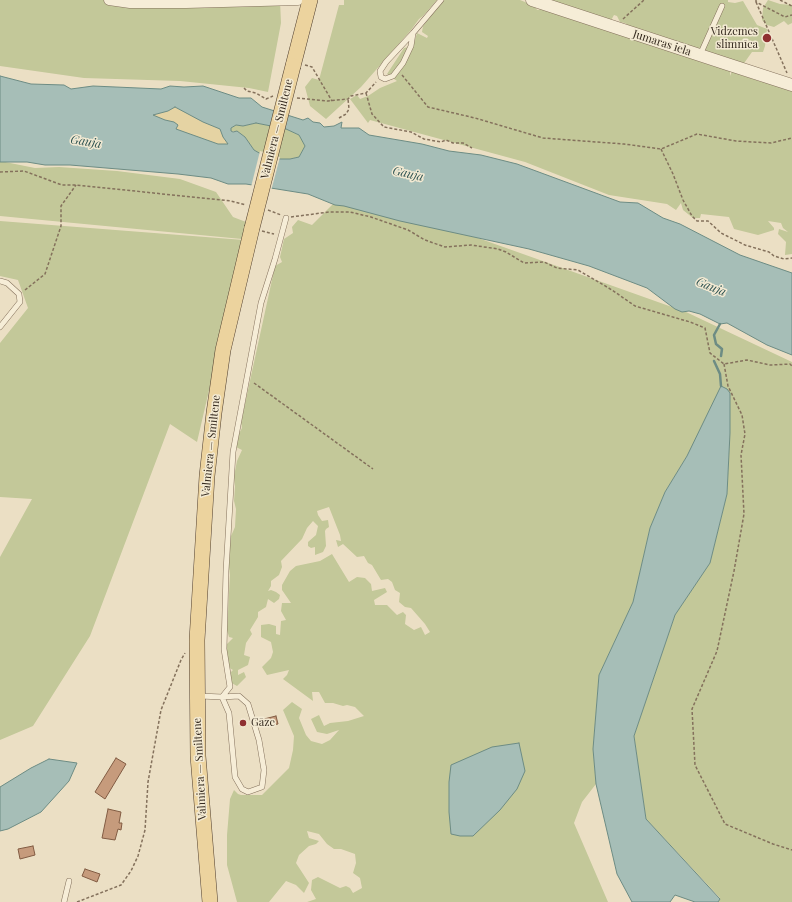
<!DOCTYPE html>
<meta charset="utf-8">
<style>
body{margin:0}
canvas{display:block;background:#ebdfc4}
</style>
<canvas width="792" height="902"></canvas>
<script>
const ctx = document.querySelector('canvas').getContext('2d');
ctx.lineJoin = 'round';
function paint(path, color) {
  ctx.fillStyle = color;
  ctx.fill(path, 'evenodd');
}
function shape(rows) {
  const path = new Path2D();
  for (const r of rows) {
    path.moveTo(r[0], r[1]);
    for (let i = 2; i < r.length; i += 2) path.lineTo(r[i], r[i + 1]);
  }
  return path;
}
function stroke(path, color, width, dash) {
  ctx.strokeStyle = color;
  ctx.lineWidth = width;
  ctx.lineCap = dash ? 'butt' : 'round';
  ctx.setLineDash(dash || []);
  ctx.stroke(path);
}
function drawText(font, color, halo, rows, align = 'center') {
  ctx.font = font + ' "Playfair Display",serif';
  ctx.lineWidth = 3;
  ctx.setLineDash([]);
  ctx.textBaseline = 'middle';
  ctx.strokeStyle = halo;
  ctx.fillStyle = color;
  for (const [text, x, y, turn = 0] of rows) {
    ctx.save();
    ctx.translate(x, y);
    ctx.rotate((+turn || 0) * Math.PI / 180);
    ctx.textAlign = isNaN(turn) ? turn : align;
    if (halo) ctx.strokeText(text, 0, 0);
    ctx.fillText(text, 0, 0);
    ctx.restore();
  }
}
const green = shape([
 [0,0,280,0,281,23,268,92,249,88,180,81,84,78,0,66],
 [344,0,437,0,423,16,419,19,411,30,361,87,326,119,310,106,305,87,312,78,319,80,339,5,344,5],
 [443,0,520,0,535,6,537,10,547,8,707,64,716,67,721,66,730,67,730,76,733,69,739,72,741,75,762,82,768,79,792,86,792,254,785,255,786,242,778,234,779,229,788,232,783,228,781,223,768,221,774,228,774,230,758,235,734,229,729,217,701,214,700,218,693,218,683,210,681,203,676,210,667,204,609,195,525,162,370,120,368,123,350,99,357,95,360,99,368,96,380,88,397,81,387,74,404,48,413,46,417,33,427,38,428,36,422,32,423,26],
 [528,0,728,0,728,2,735,3,743,1,757,25,767,29,765,46,763,52,752,52,742,66,668,44,648,31,642,32,632,29,625,23,620,22,617,16,614,15,610,22],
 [768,0,780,4,792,5,792,23,788,25,784,21,774,27,767,25,762,20,763,8],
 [256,123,286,129,299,135,305,146,299,157,290,159,277,159,261,154,254,150,245,137,237,131,231,131,231,128,236,125,243,126],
 [0,161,35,168,59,167,117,171,180,179,216,192,233,217,246,222,242,239,0,216],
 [336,201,478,238,686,312,792,362,792,902,718,902,720,898,646,819,634,736,675,615,710,563,727,494,730,433,730,393,687,456,665,492,650,528,633,602,599,675,593,749,596,784,582,802,574,823,608,902,307,902,316,899,311,890,312,880,318,877,340,888,346,886,350,888,353,893,362,888,360,878,353,873,356,863,355,854,341,849,334,849,327,844,319,834,307,831,309,838,319,841,316,844,309,846,299,855,296,863,309,883,304,893,296,885,286,881,269,902,237,902,227,865,227,835,230,799,234,790,238,794,241,795,262,795,289,768,293,750,294,736,283,710,292,702,302,709,299,718,306,735,311,741,322,744,330,740,339,730,327,734,317,732,311,719,319,715,324,726,330,723,348,721,364,716,355,707,347,705,343,706,333,703,325,703,319,692,312,692,313,701,283,679,287,675,289,670,267,675,262,667,271,658,273,652,271,642,261,637,261,625,269,624,276,626,276,634,280,635,281,621,286,620,281,611,282,603,291,603,282,590,282,585,290,571,296,566,320,561,332,554,349,582,357,577,365,578,371,584,372,591,385,588,387,592,374,600,375,605,387,605,397,615,403,612,406,615,405,624,414,630,421,627,425,635,430,632,425,624,411,608,405,607,399,602,400,593,395,590,392,582,388,579,381,580,372,565,368,563,364,556,357,557,343,544,338,547,336,540,341,541,340,535,329,507,317,511,318,515,322,521,328,520,329,527,326,529,325,531,326,546,323,552,315,555,315,547,311,548,308,546,308,542,316,535,318,526,313,521,307,528,302,539,281,561,282,567,279,575,271,581,271,586,268,591,271,590,276,592,280,595,279,599,274,603,268,599,266,607,258,612,258,617,250,630,252,634,246,643,244,655,250,657,248,665,238,670,238,675,244,672,246,677,237,686,230,682,228,675,233,670,228,667,226,645,233,638,229,637,227,630,230,575,228,560,228,543,235,527,236,509,234,501,235,487,234,476,237,461,242,450,236,447,237,437,242,428,241,422,275,266,282,262,280,257,284,239,293,233,292,227,298,220,312,225],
 [0,221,244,240,197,442,170,424,90,636,33,726,0,740,0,557,32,499,0,497,0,343,28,308,18,280,0,276]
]);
const sand = shape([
 [175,106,203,122,220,129,223,136,228,144,218,144,206,140,175,129,174,122,165,120,152,115,168,111]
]);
const water = shape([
 [0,76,31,84,64,85,71,89,93,86,161,89,170,86,184,87,203,86,239,98,251,98,262,107,303,120,308,118,313,122,320,123,324,127,334,126,342,122,341,128,359,128,369,135,422,144,449,151,481,155,517,164,620,202,638,203,663,218,680,224,740,255,792,273,792,355,767,345,727,323,720,324,700,314,689,311,682,312,675,309,647,288,589,266,529,249,400,221,344,206,335,205,308,194,246,184,228,184,211,178,178,174,70,165,45,165,27,162,0,162,0,76],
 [175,107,203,122,220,129,223,137,228,144,218,144,176,129,178,125,174,122,165,120,153,115,168,111,175,107],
 [256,123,286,129,299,135,305,146,299,157,290,159,277,159,261,154,254,150,245,137,237,131,233,132,231,131,231,128,236,125,243,126,256,123],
 [721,386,727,389,730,393,730,433,727,494,710,563,675,615,634,736,646,819,720,899,718,902,695,902,675,895,670,902,632,902,617,874,596,784,593,749,599,675,633,602,650,528,665,492,687,456,721,386],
 [519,743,525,771,517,789,500,810,473,836,460,836,451,834,449,812,449,782,451,765,492,747,519,743],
 [49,759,77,763,69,781,41,812,8,829,0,831,0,787,31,768,49,759]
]);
const pier = shape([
 [260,151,280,157,271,191,251,187]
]);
const stream = shape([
 [720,324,714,335,716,344,722,349,721,356],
 [714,361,720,374,721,386]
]);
const building = shape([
 [276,716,278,724,266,726,264,719,276,716],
 [116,758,126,764,105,799,95,792,116,758],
 [108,809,121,812,119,823,122,823,121,830,118,829,115,840,102,838,108,809],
 [33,846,35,855,20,859,18,849,33,846],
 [85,869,100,874,97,882,82,876,85,869]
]);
const path = shape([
 [756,0,756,2,785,17,792,15],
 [780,0,792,6],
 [756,2,787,73],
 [623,19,644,0],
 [305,65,312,67,332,101],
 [402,75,428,107,475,118,543,138,624,144,661,149,697,134,736,141,771,143,792,138],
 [244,88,247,91,256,93,266,99,273,96],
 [366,93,372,114,384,127,411,132,424,139,441,142,446,140,453,143,463,143,472,148],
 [297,98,328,101,348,99,351,96,366,93,376,82],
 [339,118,346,114,349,109,348,99],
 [661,149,673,174,683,200,692,216,697,221,708,221,721,233,745,245,769,252,774,256,784,259,792,258],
 [0,172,24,171,62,185,76,185,231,201,246,205],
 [268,210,281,215],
 [291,217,329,212,350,212,371,217,408,230,425,240,445,247,471,245,498,249,506,252,524,263,544,262,557,268,578,270,612,290,635,306,690,322,705,328,710,353,724,364,747,360,770,365,790,364,792,366],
 [262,231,274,234],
 [25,290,45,274,61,226,61,206,76,185],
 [724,364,728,386,742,415,745,434,741,455,744,514,734,571,717,651,692,709,695,765,725,824,773,844,792,850],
 [254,383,373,469],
 [77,902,121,885,131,871,138,856,145,830,148,782,161,710,181,660,185,653]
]);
const service = shape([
 [413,33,386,62,380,71,381,77,385,79,393,76,403,63,411,46,413,33,441,0],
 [700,55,722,6],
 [0,281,7,283,19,294,20,302,0,327],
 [200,696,222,697,229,713,235,777,242,789,248,792,262,787,264,770,259,740,248,704,239,696,222,697],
 [222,697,230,687,224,649,226,571,233,452,261,303,275,259,286,218],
 [64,902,69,881]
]);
const minor = shape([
 [109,0,130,3,186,3,298,0]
]);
const tertiary = shape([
 [532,0,727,64,792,85]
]);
const primary = shape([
 [293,66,310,0],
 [210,902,198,756,197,640,207,476,214,413,223,350,252,228]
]);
const primaryBridge = shape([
 [252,228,293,66]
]);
const markers = [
 [767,38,5,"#8f3031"],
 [243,723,4,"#8f3031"]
];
const poiNames = [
 ["Vidzemes",758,32],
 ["slimnīca",758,45],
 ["Gāze",251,723,"left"]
];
const streetNames = [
 ["Jumaras iela",662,43,18],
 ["Valmiera — Smiltene",277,129,-76],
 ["Valmiera — Smiltene",211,446,-84],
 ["Valmiera — Smiltene",200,769,-93]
];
const waterNames = [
 ["Gauja",86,142,9],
 ["Gauja",408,174,13],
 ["Gauja",711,287,22]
];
paint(green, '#c3c899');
paint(sand, '#e5d3a3');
paint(water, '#a6beb7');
stroke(water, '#6d8c84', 1);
paint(pier, '#ebdfc4');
stroke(stream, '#6d8c84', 2.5);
paint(building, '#c69b7c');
stroke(building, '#825c43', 1);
stroke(service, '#84715c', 6);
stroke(minor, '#84715c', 11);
stroke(tertiary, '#84715c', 13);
stroke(primary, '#524030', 16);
stroke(path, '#84715c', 1.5, [3, 2]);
stroke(service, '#f6edd7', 5);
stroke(minor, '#f6edd7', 10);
stroke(tertiary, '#f6edd7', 12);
stroke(primary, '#ecd39e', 15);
stroke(primaryBridge, '#524030', 16, []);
stroke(primaryBridge, '#ecd39e', 15);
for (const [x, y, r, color] of markers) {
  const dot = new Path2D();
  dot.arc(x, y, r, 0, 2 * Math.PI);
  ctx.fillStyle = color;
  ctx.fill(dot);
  stroke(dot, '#f3ead3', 1.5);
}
drawText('11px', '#352a1f', '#f3ead3', poiNames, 'right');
drawText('11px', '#352a1f', '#f3ead3', streetNames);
drawText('italic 12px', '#2f5452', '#f3ead3', waterNames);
</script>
